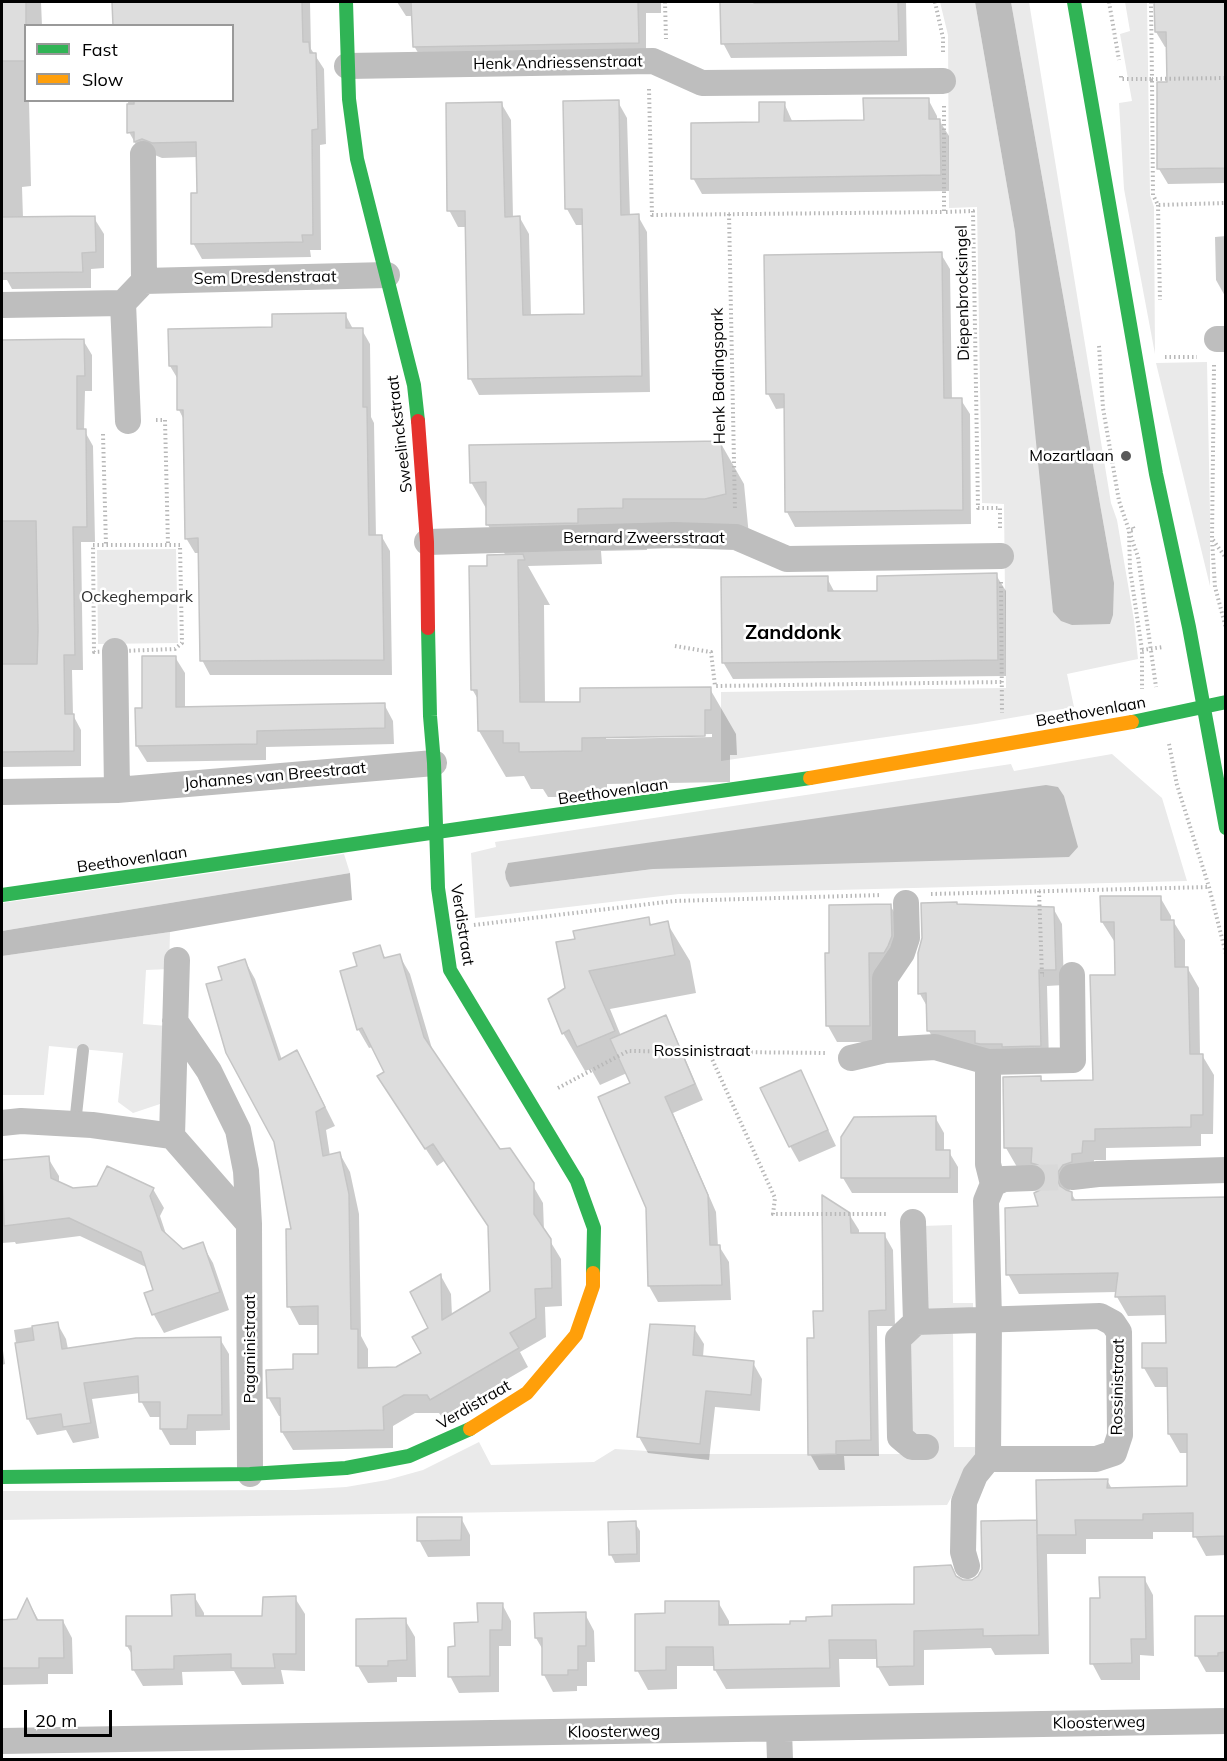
<!DOCTYPE html>
<style>
body{margin:0}
#map{position:relative;width:1227px;height:1761px;overflow:hidden;background:#fff;font-family:Mulish,sans-serif}
canvas{display:block}
.frame{position:absolute;inset:0;border:3px solid #000;pointer-events:none}
.legend{position:absolute;left:24px;top:24px;width:210px;height:78px;box-sizing:border-box;background:#fff;border:2px solid #999;margin:0;padding:8px 10px;list-style:none;font-size:18px;color:#000}
.legend li{display:flex;align-items:center;gap:12px;height:30px}
.legend b{width:30px;border:2px solid #999}
.scale{position:absolute;left:24px;top:1710px;width:88px;height:27px;box-sizing:border-box;border:3px solid #000;border-top:0;padding-left:8px;font-size:18px;line-height:21px;white-space:nowrap;color:#000;-webkit-text-stroke:4px #fff;paint-order:stroke}
</style>
<div id="map">
<canvas width="1227" height="1761"></canvas>
<div class="frame"></div>
<ul class="legend">
<li><b style="height:8px;background:#30b455"></b>Fast</li>
<li><b style="height:8px;background:#ff9f0a"></b>Slow</li>
</ul>
<div class="scale">20 m</div>
</div>
<script>
const ctx = document.querySelector('canvas').getContext('2d');
ctx.lineJoin = 'round';
function paint(path, color) {
  ctx.fillStyle = color;
  ctx.fill(path, 'evenodd');
}
function shape(rows) {
  const path = new Path2D();
  for (const r of rows) {
    path.moveTo(r[0], r[1]);
    for (let i = 2; i < r.length; i += 2) path.lineTo(r[i], r[i + 1]);
  }
  return path;
}
function stroke(path, color, width, dash) {
  ctx.strokeStyle = color;
  ctx.lineWidth = width;
  ctx.lineCap = dash ? 'butt' : 'round';
  ctx.setLineDash(dash || []);
  ctx.stroke(path);
}
function drawText(font, color, halo, rows, align = 'center') {
  ctx.font = font + ' Mulish,sans-serif';
  ctx.lineWidth = 5;
  ctx.setLineDash([]);
  ctx.textBaseline = 'middle';
  ctx.strokeStyle = halo;
  ctx.fillStyle = color;
  for (const [text, x, y, turn = 0] of rows) {
    ctx.save();
    ctx.translate(x, y);
    ctx.rotate((+turn || 0) * Math.PI / 180);
    ctx.textAlign = isNaN(turn) ? turn : align;
    if (halo) ctx.strokeText(text, 0, 0);
    ctx.fillText(text, 0, 0);
    ctx.restore();
  }
}
const green = shape([
 [940,2,975,2,1015,232,1114,583,1011,2,1029,2,1111,503,1117,520,1134,620,1138,659,1067,674,1074,707,976,724,721,761,721,692,1006,688,1004,504,982,503,977,207,949,208,948,35],
 [1125,2,1147,2,1150,195,1154,207,1155,354,1124,189,1119,103,1132,101,1120,34,1130,31],
 [1207,362,1210,515,1210,586,1156,363],
 [176,549,178,643,98,644,97,550],
 [1112,754,1162,798,1187,881,679,894,475,918,471,853,496,847,495,842,1011,764,1014,771],
 [509,863,653,869,510,887],
 [344,854,350,873,2,931,2,903],
 [170,932,169,969,146,970,143,1024,167,1026,167,1080,160,1104,133,1113,118,1102,123,1053,49,1046,44,1095,2,1095,2,956],
 [952,1225,953,1303,973,1303,973,1312,931,1313,924,1306,922,1226],
 [917,1330,953,1330,954,1447,975,1447,976,1453,947,1505,2,1520,2,1491,295,1490,346,1487,387,1480,423,1470,479,1442,491,1465,594,1462,615,1449,696,1454,930,1454,910,1433,907,1340]
]);
const water = shape([
 [975,2,1011,2,1114,583,1113,615,1110,624,1072,625,1061,621,1053,612,1015,232],
 [1046,785,1058,787,1064,796,1078,847,1069,857,653,869,510,887,506,879,505,872,508,863],
 [350,873,352,900,170,932,2,956,2,931]
]);
const shadow = shape([
 [2,2,41,2,42,26,26,26,26,100,29,100,31,186,22,187,23,218,94,218,104,234,104,268,91,269,91,288,12,289,7,280,2,280],
 [113,2,310,2,311,49,324,69,326,144,320,145,321,250,310,250,311,257,202,259,193,243,198,194,198,157,162,158,138,148,129,132,128,100,232,100,232,26,114,26],
 [397,2,661,2,661,13,646,13,646,58,423,61,414,46,413,16,406,16],
 [722,2,906,2,907,56,731,58,723,43],
 [1156,2,1226,2,1226,183,1168,184,1159,169,1168,83,1168,47,1165,47,1156,32],
 [928,99,937,116,937,120,939,120,949,136,949,191,702,194,693,178,784,103,793,123,865,121],
 [618,102,627,118,630,216,638,216,647,232,650,392,479,395,470,378,466,227,458,227,449,210,501,103,511,120,513,218,520,218,529,234,531,317,586,316,584,225,576,225,567,209],
 [1226,236,1226,296,1225,296,1216,280,1215,237],
 [941,254,950,269,952,400,961,400,970,414,971,524,795,527,787,512,785,408,776,409,768,394],
 [345,314,353,329,362,330,370,344,371,417,374,423,376,537,382,537,390,551,392,675,210,675,202,660,200,553,195,553,186,538,184,420,179,410,179,381,170,366,274,329],
 [83,340,92,355,92,391,85,391,84,430,93,446,95,542,81,542,83,670,72,670,73,715,81,730,81,766,2,767,2,341],
 [720,442,744,484,749,536,646,541,647,550,601,551,602,564,528,566,550,605,544,605,545,704,582,704,710,689,736,734,737,755,730,755,730,782,607,784,607,797,548,797,543,789,531,789,524,776,506,777,479,731,479,701,472,689,488,567,506,556,488,525,487,510,471,482],
 [712,734,712,737,606,739,606,736],
 [996,575,1006,591,1006,676,733,679,723,662,827,578,835,593,879,592],
 [175,657,185,673,185,709,384,704,393,721,394,744,266,747,266,760,147,762,137,746,144,710],
 [1160,897,1171,916,1171,921,1173,921,1185,940,1185,969,1188,969,1199,988,1200,1055,1202,1055,1214,1075,1213,1134,1201,1134,1201,1146,1106,1148,1106,1160,1094,1160,1093,1172,1074,1185,1068,1192,1071,1193,1076,1201,1226,1199,1226,1555,1206,1556,1195,1536,1195,1532,1153,1532,1153,1539,1086,1539,1086,1554,1047,1554,1049,1654,995,1655,991,1648,924,1650,924,1685,889,1686,878,1667,878,1659,839,1659,840,1687,726,1689,715,1670,715,1666,677,1666,677,1689,648,1690,637,1670,666,1615,718,1602,729,1621,729,1626,792,1626,915,1606,957,1579,962,1582,972,1582,1036,1521,1107,1480,1112,1489,1189,1488,1188,1453,1180,1453,1169,1434,1169,1387,1155,1387,1144,1368,1168,1344,1167,1315,1128,1316,1117,1297,1117,1292,1019,1294,1008,1274,1040,1208,1041,1192,1047,1183,1044,1182,1035,1167,1017,1167,1006,1148,1040,1077,1043,1082,1094,1081,1117,976,1116,941,1114,941,1102,922],
 [890,905,900,922,879,1042,837,1042,828,1026,831,955],
 [958,906,1053,908,1062,924,1064,985,1047,986,1049,1061,986,1058,979,1046,938,1047,929,1031,928,1008,920,994],
 [648,919,652,926,667,923,690,961,696,993,610,1009,621,1036,665,1017,674,1033,703,1100,673,1113,716,1212,718,1247,719,1246,729,1262,731,1300,658,1302,649,1286,647,1208,632,1084,627,1073,600,1085,591,1069,585,1071,563,1033,566,989,577,940],
 [379,947,386,959,399,955,410,974,433,1052,499,1150,532,1184,543,1203,544,1231,561,1259,562,1306,545,1307,546,1337,520,1352,528,1367,442,1417,439,1413,415,1413,393,1426,393,1448,293,1450,282,1432,282,1416,279,1416,268,1397,294,1370,319,1355,319,1325,299,1325,289,1306,293,1231,275,1141,224,981,245,961,255,979,282,1060,307,1070,335,1126,326,1130,330,1156,340,1154,350,1172,359,1214,361,1336,368,1349,368,1369,396,1369,423,1353,430,1329,441,1276,451,1294,452,1316,492,1292,490,1228,444,1161,437,1166,390,1095,386,1072,373,1047,369,1048,358,1029,359,968],
 [800,1071,836,1146,799,1162,790,1146],
 [935,1117,944,1133,944,1152,949,1152,958,1167,958,1193,852,1193,843,1178],
 [48,1158,59,1176,59,1184,72,1190,153,1189,164,1208,160,1216,167,1237,183,1251,202,1244,213,1263,229,1310,164,1333,154,1315,146,1294,154,1290,148,1268,80,1236,16,1244,15,1242,2,1243,2,1162],
 [849,1214,859,1230,859,1234,884,1234,893,1250,895,1326,877,1326,879,1456,844,1456,845,1470,819,1470,810,1454,815,1339,825,1313],
 [57,1323,66,1339,68,1349,220,1339,229,1354,230,1430,196,1431,196,1445,170,1445,161,1429,161,1417,150,1417,141,1401,140,1393,92,1399,99,1438,73,1443,66,1430,37,1435,28,1419,14,1330],
 [694,1328,704,1344,703,1357,753,1363,762,1379,760,1411,715,1407,709,1460,648,1453,639,1437],
 [2,1344,5,1364,2,1365],
 [461,1518,470,1535,470,1556,428,1557,419,1540],
 [635,1523,640,1531,640,1562,615,1563,611,1555],
 [1144,1578,1153,1595,1154,1656,1140,1655,1140,1680,1101,1680,1092,1663,1101,1600],
 [194,1596,204,1613,204,1618,264,1617,295,1598,305,1614,305,1671,281,1670,284,1684,242,1685,234,1671,182,1672,183,1685,143,1686,133,1669,133,1656,127,1646,173,1618],
 [28,1601,39,1621,63,1621,72,1638,73,1674,48,1674,48,1684,2,1685,2,1621,18,1621],
 [502,1604,511,1621,511,1646,499,1646,499,1692,459,1693,450,1676,456,1648,479,1624],
 [585,1614,594,1631,595,1662,587,1662,587,1686,577,1686,577,1691,553,1692,544,1675,543,1650,536,1638],
 [1226,1617,1226,1672,1206,1672,1197,1656],
 [405,1620,415,1637,416,1677,397,1677,397,1682,368,1683,358,1666]
]);
const building = shape([
 [2,2,26,2,26,61,2,61,2,2],
 [112,2,302,2,303,42,309,42,310,53,316,53,318,129,312,130,313,235,302,235,303,242,191,244,191,193,197,193,196,142,152,143,142,139,134,142,134,132,127,133,127,104,134,104,134,100,232,100,232,26,113,26,112,2],
 [411,2,638,2,639,43,413,47,411,2],
 [720,2,754,2,754,3,898,2,899,41,721,44,720,2],
 [1154,2,1226,2,1226,168,1157,169,1157,82,1167,82,1166,32,1155,32,1154,2],
 [863,98,929,98,929,119,940,119,941,175,691,179,691,123,759,122,759,102,785,102,784,121,864,120,863,98],
 [619,100,621,215,639,214,642,376,468,379,465,211,447,211,446,103,502,102,505,217,520,216,523,315,584,314,582,209,565,209,563,101,619,100],
 [95,216,96,252,82,253,83,272,2,273,2,217,95,216],
 [942,252,944,398,962,398,963,510,785,512,784,394,766,394,764,255,942,252],
 [346,313,346,328,363,328,363,407,367,407,369,535,382,535,384,660,200,661,198,538,185,539,183,410,177,410,177,366,169,366,168,329,272,327,272,314,346,313],
 [84,339,85,376,77,376,77,429,86,429,87,527,73,527,75,655,64,655,65,714,74,714,74,751,2,752,2,664,37,664,38,631,36,521,2,521,2,340,84,339],
 [721,441,726,494,705,499,623,499,623,508,578,509,578,523,486,525,486,482,470,483,469,445,721,441],
 [523,554,525,560,518,560,520,702,580,702,580,688,711,687,711,710,705,710,705,736,582,738,582,751,519,752,519,743,503,743,503,731,478,731,477,690,471,690,469,566,487,566,487,555,523,554],
 [997,573,998,660,722,663,721,577,828,576,828,591,877,591,877,576,997,573],
 [142,656,176,656,176,707,385,703,385,728,257,731,257,744,136,746,135,708,142,708,142,656],
 [1100,896,1161,896,1161,920,1174,920,1175,967,1188,967,1190,1054,1203,1054,1203,1115,1191,1115,1191,1127,1095,1129,1095,1141,1083,1141,1082,1153,1072,1154,1072,1162,1063,1165,1058,1172,1057,1179,1060,1186,1066,1190,1072,1192,1072,1200,1226,1197,1226,1536,1193,1537,1193,1513,1143,1514,1143,1520,1075,1520,1076,1535,1037,1535,1039,1635,983,1636,983,1629,914,1631,914,1666,877,1667,876,1640,829,1640,830,1668,714,1670,713,1647,666,1647,666,1670,635,1671,635,1614,665,1613,665,1601,719,1601,719,1625,790,1624,790,1621,806,1621,806,1617,832,1616,832,1605,914,1604,914,1567,951,1565,956,1576,963,1580,972,1580,978,1576,982,1569,981,1521,1037,1520,1037,1534,1036,1480,1108,1479,1107,1488,1187,1486,1187,1434,1168,1434,1167,1368,1142,1368,1142,1343,1166,1343,1165,1296,1115,1297,1118,1273,1006,1275,1005,1208,1038,1206,1034,1193,1040,1190,1045,1186,1047,1178,1044,1170,1038,1165,1031,1163,1032,1148,1004,1148,1003,1077,1041,1076,1041,1081,1093,1080,1090,975,1115,975,1114,922,1101,922,1100,896],
 [957,902,957,904,1054,907,1056,970,1039,970,1041,1046,1002,1047,1002,1044,980,1044,975,1043,975,1031,927,1031,926,993,918,994,918,953,922,938,921,903,957,902],
 [891,904,892,936,888,946,884,953,869,953,870,1026,826,1026,825,953,829,953,829,905,891,904],
 [649,917,650,925,668,921,675,955,589,971,615,1031,577,1047,569,1030,562,1034,548,999,565,988,556,942,575,939,573,931,649,917],
 [380,945,384,958,400,954,424,1037,500,1149,510,1148,534,1183,534,1214,551,1239,552,1288,535,1289,536,1318,510,1333,519,1348,430,1400,427,1395,404,1395,383,1407,384,1430,281,1432,280,1398,267,1398,266,1370,293,1369,293,1354,318,1354,318,1306,287,1307,286,1229,291,1229,274,1142,226,1053,206,984,222,980,218,967,245,959,279,1060,297,1050,325,1107,316,1112,323,1156,340,1152,349,1194,351,1329,358,1329,358,1368,396,1367,421,1353,412,1337,428,1328,410,1292,441,1274,442,1320,490,1291,488,1226,433,1144,425,1149,377,1076,384,1072,362,1028,357,1030,340,971,357,966,353,953,380,945],
 [666,1015,695,1084,665,1097,708,1195,710,1245,720,1245,722,1285,648,1286,646,1208,598,1097,630,1083,610,1039,666,1015],
 [801,1070,828,1130,789,1147,760,1088,801,1070],
 [936,1116,936,1150,950,1150,950,1178,841,1178,841,1137,854,1117,936,1116],
 [49,1156,51,1178,73,1188,97,1186,107,1166,154,1188,150,1196,162,1230,183,1249,203,1242,220,1292,152,1315,144,1293,153,1290,141,1252,69,1218,4,1226,2,1160,49,1156],
 [822,1195,850,1213,851,1233,885,1233,886,1310,869,1311,871,1440,836,1441,836,1454,808,1455,807,1338,814,1338,813,1311,823,1311,822,1195],
 [58,1322,62,1349,136,1338,221,1337,222,1415,188,1415,187,1429,160,1429,160,1402,139,1402,138,1376,84,1383,91,1423,63,1427,61,1414,27,1419,15,1343,34,1340,32,1326,58,1322],
 [650,1324,695,1326,693,1355,754,1361,751,1395,706,1391,700,1444,637,1437,650,1324],
 [417,1517,462,1517,461,1540,417,1541,417,1517],
 [636,1521,637,1554,609,1555,608,1522,636,1521],
 [1099,1577,1145,1577,1146,1639,1131,1639,1132,1663,1090,1664,1090,1598,1100,1598,1099,1577],
 [195,1594,196,1616,262,1616,263,1597,296,1596,296,1654,273,1654,275,1668,231,1668,231,1654,174,1656,174,1669,132,1670,131,1646,126,1646,126,1616,172,1616,171,1595,195,1594],
 [27,1598,37,1620,63,1620,64,1658,39,1658,39,1668,2,1668,2,1620,17,1619,27,1598],
 [477,1603,503,1603,502,1630,490,1630,490,1676,448,1677,448,1647,455,1646,454,1623,478,1622,477,1603],
 [586,1612,586,1646,578,1646,578,1670,568,1670,568,1675,542,1675,542,1638,535,1638,534,1613,586,1612],
 [1195,1616,1226,1616,1226,1652,1218,1653,1218,1656,1195,1656,1195,1616],
 [406,1618,407,1660,388,1661,388,1666,356,1666,356,1619,406,1618]
]);
const streetTunnel = shape([
 [1032,1178,1072,1177]
]);
const path = shape([
 [665,2,666,39],
 [935,2,943,38,943,54],
 [1109,2,1119,60],
 [1151,2,1152,79,1226,78],
 [1121,76,1121,79,1152,79,1153,195,1158,205,1226,203],
 [649,89,652,215,944,212],
 [944,106,944,212,973,211,978,508,1000,508,1000,530],
 [1158,205,1160,300],
 [729,214,735,511],
 [1099,346,1103,408,1119,501,1138,557,1156,687],
 [1165,357,1197,357],
 [1214,365,1212,540,1215,587,1226,628],
 [156,420,165,420,168,545],
 [103,434,106,545],
 [1133,527,1134,530,1129,531,1130,569,1142,650,1142,689],
 [1213,540,1226,558],
 [93,545,180,545,182,643,175,649,94,652,93,545],
 [1001,582,1002,713],
 [675,646,711,652,715,686,1002,682],
 [1142,650,1163,647],
 [1169,744,1177,785,1209,887,1226,954],
 [1039,891,1042,975,1044,975],
 [931,894,1209,887],
 [474,925,674,901,882,895],
 [711,1051,712,1059,775,1198,773,1214,888,1214],
 [558,1088,628,1051,827,1053]
]);
const lane = shape([
 [75,1124,83,1050]
]);
const street = shape([
 [347,66,653,61,702,83,943,81],
 [143,154,144,281],
 [123,303,128,421],
 [2,305,123,303,144,281,387,275],
 [1217,339,1226,339],
 [427,542,674,535,736,537,787,559,1001,556],
 [115,651,117,790],
 [2,792,117,790,434,763],
 [177,960,172,1136,249,1224,250,1474],
 [175,1021,209,1071,238,1130,246,1171,249,1224],
 [885,1050,885,978,902,953,907,938,906,903],
 [851,1058,885,1050,935,1047,988,1062,1073,1060,1072,975],
 [2,1123,21,1121,92,1125,172,1136],
 [1072,1177,1098,1174,1226,1170],
 [993,1184,1004,1179,1032,1178],
 [913,1222,916,1322],
 [926,1447,912,1447,900,1437,898,1339,916,1322,1100,1316,1113,1323,1119,1332,1120,1435,1114,1453,1096,1459,988,1459],
 [967,1566,963,1552,964,1502,975,1475,988,1459,989,1319,986,1201,993,1184,988,1164,988,1062],
 [779,1730,780,1760],
 [2,1741,1226,1721]
]);
const fast = shape([
 [346,2,349,99,357,159,414,385,418,421],
 [1074,2,1156,474,1189,627,1226,828],
 [428,628,430,716,434,763,438,888,450,970,577,1181,594,1228,593,1273],
 [1132,722,1226,702],
 [2,895,810,778],
 [2,1477,250,1474,346,1468,409,1456,470,1429]
]);
const slow = shape([
 [810,778,1132,722],
 [470,1429,527,1393,576,1335,593,1286,593,1273]
]);
const jam = shape([
 [418,421,427,542,428,628]
]);
const markers = [
 [1126,456,6,"#595959"]
];
const streetNames = [
 ["Henk Andriessenstraat",558,63,-1],
 ["Sem Dresdenstraat",265,278,-1],
 ["Diepenbrocksingel",963,293,-91],
 ["Henk Badingspark",719,376,-91],
 ["Sweelinckstraat",400,434,-97],
 ["Bernard Zweersstraat",644,538],
 ["Beethovenlaan",1091,712,-10],
 ["Johannes van Breestraat",275,776,-5],
 ["Beethovenlaan",613,792,-8],
 ["Beethovenlaan",132,860,-8],
 ["Verdistraat",462,925,81],
 ["Rossinistraat",702,1051],
 ["Paganinistraat",250,1349,-90],
 ["Rossinistraat",1118,1387,-89],
 ["Verdistraat",474,1405,-30],
 ["Kloosterweg",1099,1723,-1],
 ["Kloosterweg",614,1732,-1]
];
const poiNames = [
 ["Mozartlaan",1114,456]
];
const parkNames = [
 ["Ockeghempark",137,597]
];
const quarterNames = [
 ["Zanddonk",793,633]
];
paint(green, '#eaeaea');
paint(water, '#bcbcbc');
paint(shadow, '#0003');
paint(building, '#ddd');
stroke(building, '#c5c5c5', 1.5);
stroke(streetTunnel, '#d9d9d9', 26, [26, 13]);
stroke(path, '#b8b8b8', 4, [1.5, 3]);
stroke(lane, '#bebebe', 12);
stroke(street, '#bebebe', 26);
stroke(fast, '#30b455', 14);
stroke(slow, '#ff9f0a', 14);
stroke(jam, '#e5322d', 14);
for (const [x, y, r, color] of markers) {
  const dot = new Path2D();
  dot.arc(x, y, r, 0, 2 * Math.PI);
  ctx.fillStyle = color;
  ctx.fill(dot);
  stroke(dot, '#fff', 2);
}
drawText('16px', '#000', '#fff', streetNames);
drawText('16px', '#000', '#fff', poiNames, 'right');
drawText('16px', '#303030', '#fff', parkNames);
drawText('bold 20px', '#000', '#fff', quarterNames);
</script>
